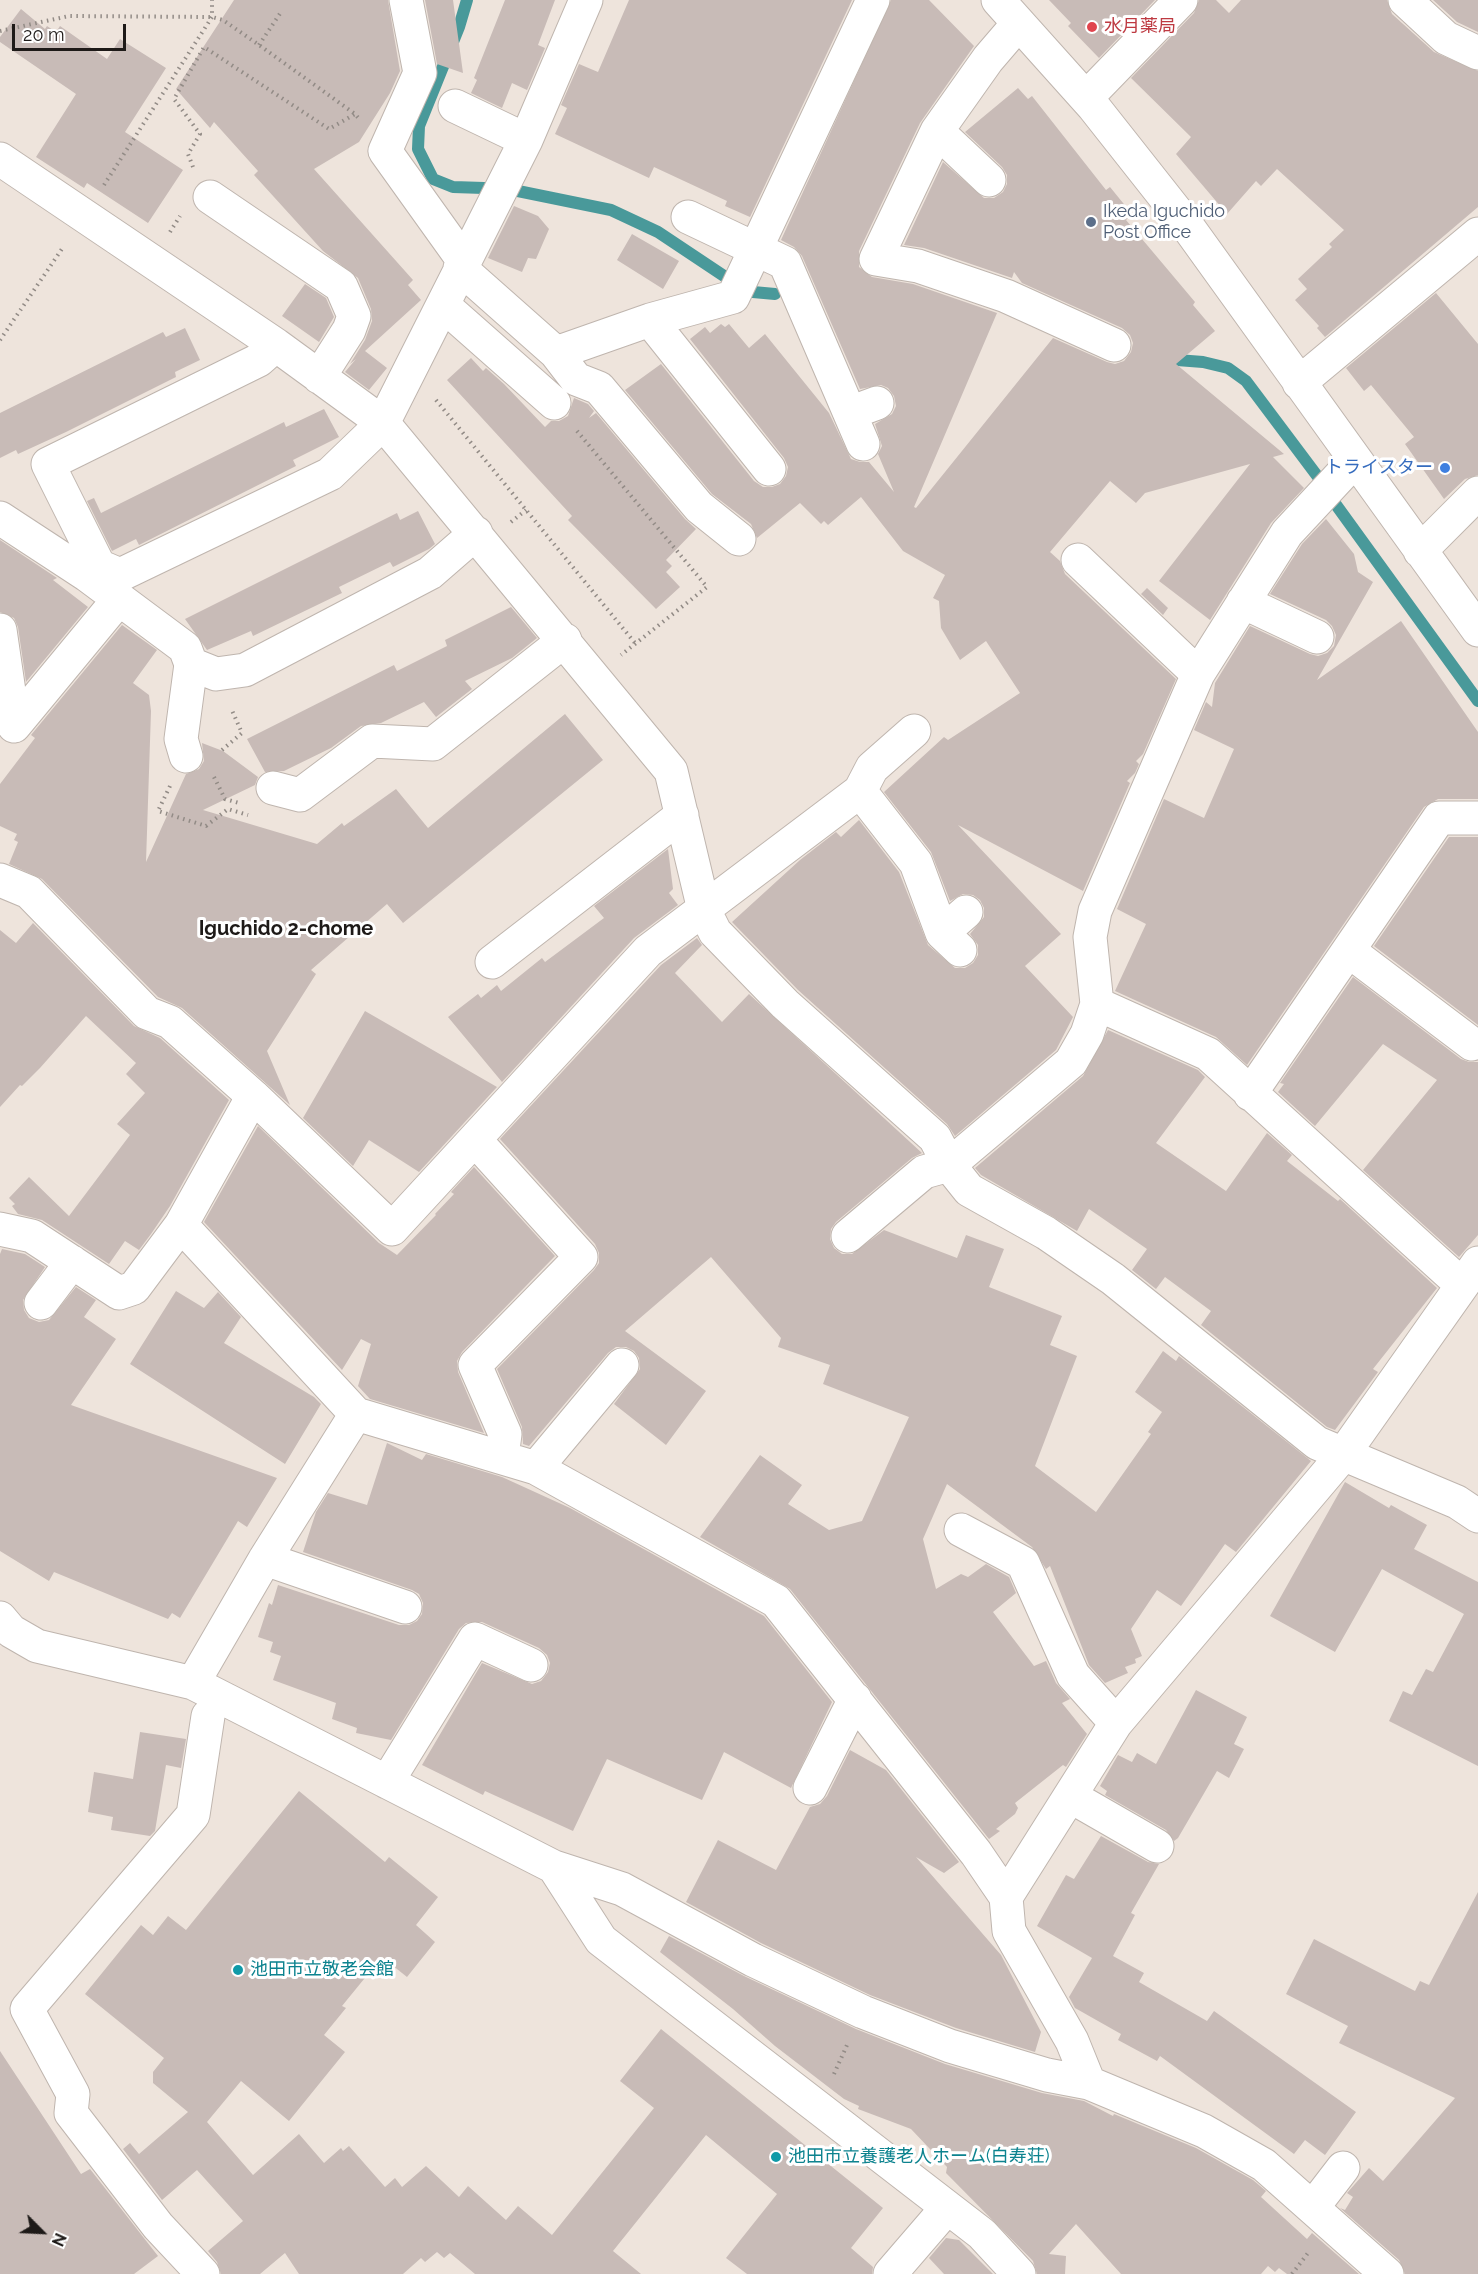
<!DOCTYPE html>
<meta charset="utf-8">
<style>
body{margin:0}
#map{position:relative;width:1478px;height:2274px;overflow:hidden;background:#eee4dc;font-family:Raleway,sans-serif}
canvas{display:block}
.north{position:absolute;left:12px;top:2202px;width:60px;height:60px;-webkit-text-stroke:4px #fff;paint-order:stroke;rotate:114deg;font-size:16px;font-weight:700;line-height:24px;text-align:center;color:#1e1a18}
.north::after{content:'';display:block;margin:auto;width:21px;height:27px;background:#1e1a18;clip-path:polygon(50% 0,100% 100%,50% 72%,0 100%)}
.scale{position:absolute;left:12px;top:24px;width:114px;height:27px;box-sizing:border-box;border:3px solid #1e1a18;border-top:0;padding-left:8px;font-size:18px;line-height:21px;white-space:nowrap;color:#1e1a18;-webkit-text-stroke:4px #fff;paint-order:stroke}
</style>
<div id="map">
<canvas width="1478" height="2274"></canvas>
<div class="north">N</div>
<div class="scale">20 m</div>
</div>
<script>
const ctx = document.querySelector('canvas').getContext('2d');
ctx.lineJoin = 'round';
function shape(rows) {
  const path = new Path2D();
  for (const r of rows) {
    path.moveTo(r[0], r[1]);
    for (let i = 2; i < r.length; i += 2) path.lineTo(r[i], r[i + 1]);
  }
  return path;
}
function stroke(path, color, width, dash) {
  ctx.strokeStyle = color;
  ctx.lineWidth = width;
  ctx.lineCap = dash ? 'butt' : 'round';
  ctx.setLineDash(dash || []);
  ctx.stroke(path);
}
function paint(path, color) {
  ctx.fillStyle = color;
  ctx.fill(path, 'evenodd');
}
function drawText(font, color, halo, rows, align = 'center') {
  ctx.font = font + ' Raleway,"Noto Sans JP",sans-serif';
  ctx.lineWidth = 6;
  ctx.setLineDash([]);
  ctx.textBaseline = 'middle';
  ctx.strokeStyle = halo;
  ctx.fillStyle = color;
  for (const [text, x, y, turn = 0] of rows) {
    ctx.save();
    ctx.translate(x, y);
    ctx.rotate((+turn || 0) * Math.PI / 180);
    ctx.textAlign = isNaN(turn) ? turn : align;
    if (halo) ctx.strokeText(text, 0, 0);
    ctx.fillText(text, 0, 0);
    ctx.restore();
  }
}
const stream = shape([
 [467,0,459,27,419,126,418,149,433,179,453,187,484,188],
 [513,190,611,210,658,232,724,276],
 [753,292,775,294],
 [1164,359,1203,362,1228,368,1246,381,1318,477,1334,502,1478,701]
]);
const building = shape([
 [234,0,388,0,400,71,390,93,359,142,314,169,413,280,408,285,421,300,365,351,387,368,369,390,345,372,356,359,350,364,365,340,372,321,371,309,358,278,323,251,254,175,258,171,214,122,210,128,176,89],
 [425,0,453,0,463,73,437,64],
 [505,0,555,0,538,45,545,48,527,90,512,83,502,108,471,93,477,80,474,78],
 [629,0,852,0,750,217,725,206,727,201,654,167,649,178,555,134,567,108,561,105,579,64,598,72],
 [891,0,929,0,974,46,920,123,859,251,859,267,872,277,913,284,997,313,914,507,916,508,1053,338,1107,362,1115,364,1124,361,1131,352,1133,343,1130,335,1122,328,1022,283,1014,272,1012,278,924,248,904,245,943,162,984,198,994,198,1003,192,1007,184,1007,175,1002,167,965,132,1018,88,1028,99,1032,96,1106,190,1110,187,1132,214,1126,220,1195,302,1193,305,1215,331,1176,364,1284,454,1273,457,1304,488,1271,523,1210,620,1159,581,1250,464,1145,493,1136,503,1110,481,1050,552,1060,561,1065,574,1176,679,1143,754,1136,761,1139,764,1135,773,1127,781,1130,783,1083,891,958,825,1061,934,1025,966,1073,1017,1056,1050,955,1136,947,1124,798,990,732,922,800,860,836,832,841,837,859,820,899,872,928,945,955,968,965,968,973,963,978,955,978,945,970,934,984,917,984,908,980,900,973,895,963,894,950,901,931,852,884,792,944,737,948,740,1020,693,986,641,960,660,941,628,939,601,933,598,945,575,903,551,861,497,828,525,824,521,821,524,800,503,757,538,751,524,712,494,625,390,661,364,754,481,763,487,772,487,780,484,786,476,788,467,784,458,690,339,705,327,710,333,721,324,725,327,729,324,749,348,765,334,829,413,851,459,860,462,869,462,894,492,878,454,882,446,875,424,892,414,896,406,894,396,888,388,881,385,860,389,802,256,794,247,781,240],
 [1049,0,1155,0,1099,58,1068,26,1071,23],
 [1199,0,1216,0,1229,13,1241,0,1387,0,1392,14,1434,52,1478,71,1478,207,1325,337,1317,328,1319,326,1295,300,1307,289,1298,279,1332,247,1329,244,1344,230,1277,169,1261,186,1256,181,1227,214,1176,154,1191,137,1131,78,1194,13],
 [1433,0,1478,0,1478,32,1457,22],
 [21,9,45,29,47,26,56,32,60,26,107,59,120,39,166,68,125,132,183,170,148,223,87,183,84,188,36,157,76,94,0,42,0,37],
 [514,206,538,216,549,229,536,259,528,258,522,272,488,258],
 [632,234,679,261,663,289,617,260],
 [305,284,326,298,334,317,319,342,282,316],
 [1436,293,1478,344,1478,475,1465,479,1444,499,1405,444,1414,437,1371,385,1364,391,1346,368],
 [185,328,200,360,175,372,176,377,66,432,18,454,16,450,0,458,0,413,163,332,166,337],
 [471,358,483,371,486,368,504,384,545,427,551,421,559,421,568,416,574,398,588,404,594,411,589,418,596,413,685,519,696,529,666,560,672,566,666,572,680,587,656,609,568,520,572,516,447,380],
 [324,409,339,437,293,460,296,466,139,545,136,539,112,551,87,501,94,498,101,513,284,422,286,427],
 [418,511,435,544,429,549,393,567,390,562,339,587,342,593,253,636,251,631,207,650,185,619,397,513,400,520],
 [1326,519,1354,554,1358,572,1373,582,1317,680,1401,621,1478,732,1478,799,1438,799,1424,807,1247,1065,1216,1037,1115,991,1146,924,1117,909,1164,799,1204,818,1234,749,1194,730,1206,702,1212,707,1215,683,1250,626,1310,654,1318,656,1327,653,1334,646,1336,635,1332,626,1326,620,1270,594,1302,544],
 [0,540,57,578,53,580,88,607,26,682,18,627,14,618,0,612],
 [1147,588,1168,608,1163,615,1141,594],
 [511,607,537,638,512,658,465,681,472,689,436,717,424,702,381,723,361,726,331,748,284,771,265,772,247,739,394,665,397,671,447,646,445,640],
 [122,625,157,650,133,683,149,695,151,711,146,862,186,774,199,769,204,761,202,743,223,751,258,777,255,785,203,810,317,844,342,823,344,826,396,789,428,828,565,714,603,760,403,923,387,904,311,970,316,974,267,1051,290,1105,182,1008,158,997,42,879,9,864,18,842,14,840,17,834,0,826,0,784,35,738,31,735],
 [1449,837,1478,837,1478,1025,1374,946],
 [668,849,673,889,669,893,678,905,634,938,502,1082,448,1017,478,994,481,998,497,985,501,991,542,958,545,962,604,918,594,906],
 [33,923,134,1026,160,1038,229,1100,170,1206,151,1234,139,1250,125,1241,109,1264,42,1220,18,1214,12,1206,15,1204,9,1198,29,1177,69,1216,130,1135,117,1124,145,1093,126,1074,136,1063,86,1016,40,1068,22,1086,20,1085,0,1107,0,930,16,943],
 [697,938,702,945,675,973,722,1022,749,994,922,1153,912,1158,836,1222,831,1229,830,1239,834,1248,842,1254,852,1254,884,1230,957,1258,966,1235,1004,1249,989,1287,1062,1316,1050,1345,1077,1356,1035,1466,1096,1512,1151,1434,1148,1432,1162,1412,1135,1392,1163,1351,1176,1361,1179,1356,1311,1461,1236,1552,1225,1544,1181,1606,1157,1590,1131,1629,1142,1656,1135,1659,1136,1663,1125,1667,1128,1673,1105,1683,1089,1665,1050,1566,1046,1569,1032,1547,947,1484,923,1539,936,1589,961,1574,968,1577,986,1564,1009,1577,1016,1593,993,1612,1034,1666,1046,1661,1056,1683,1070,1699,1062,1703,1087,1734,1066,1767,1063,1765,1015,1803,1018,1808,1015,1814,996,1829,1000,1831,989,1839,790,1589,700,1537,760,1455,802,1485,788,1504,829,1530,862,1521,909,1417,823,1384,830,1365,778,1347,781,1338,711,1257,625,1331,706,1391,666,1445,614,1404,640,1369,639,1358,634,1351,626,1347,616,1347,608,1353,529,1446,523,1444,522,1427,497,1369,594,1270,599,1263,599,1253,595,1244,500,1139,661,965],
 [1353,977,1461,1059,1469,1062,1478,1062,1478,1235,1459,1257,1363,1170,1437,1080,1383,1044,1315,1126,1278,1092,1284,1084,1280,1083],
 [365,1011,497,1087,419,1172,369,1140,353,1166,303,1118],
 [1108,1030,1198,1070,1205,1077,1156,1143,1226,1191,1267,1133,1292,1155,1287,1161,1338,1201,1340,1199,1437,1288,1373,1369,1378,1372,1335,1430,1327,1427,1201,1325,1211,1311,1165,1277,1156,1289,1132,1270,1147,1249,1089,1209,1077,1231,981,1175,975,1168,1083,1076],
 [258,1126,379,1243,397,1255,436,1215,435,1214,454,1194,451,1192,474,1167,555,1256,462,1352,457,1361,458,1372,484,1433,370,1399,358,1386,371,1344,361,1339,342,1370,204,1222],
 [2,1249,25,1254,45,1267,23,1300,24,1310,29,1318,39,1322,49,1320,76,1287,96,1300,84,1317,116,1339,71,1405,277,1478,247,1527,238,1521,180,1618,172,1613,168,1619,54,1572,49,1581,0,1551,0,1254],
 [176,1291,204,1308,218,1292,241,1317,224,1343,314,1397,321,1404,285,1464,130,1364],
 [387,1443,422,1460,426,1454,502,1477,570,1508,764,1616,832,1702,791,1788,724,1752,702,1800,607,1759,573,1831,485,1791,483,1795,422,1765,482,1663,532,1684,541,1681,548,1672,550,1663,547,1655,539,1648,482,1622,466,1623,459,1629,391,1740,356,1733,357,1728,332,1719,336,1703,273,1680,281,1656,270,1652,273,1642,258,1637,269,1603,272,1605,278,1585,399,1625,409,1625,417,1621,422,1614,423,1603,419,1594,412,1590,303,1552,316,1512,328,1493,367,1505],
 [1345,1482,1389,1508,1391,1505,1427,1525,1414,1549,1478,1582,1478,1766,1389,1721,1403,1691,1412,1695,1426,1669,1433,1672,1464,1614,1382,1569,1335,1652,1270,1616],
 [1196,1690,1247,1717,1234,1744,1244,1749,1229,1778,1217,1771,1178,1838,1174,1841,1166,1830,1105,1795,1107,1791,1100,1786,1118,1755,1132,1762,1137,1753,1156,1764],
 [140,1732,186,1739,181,1768,166,1765,155,1831,150,1836,111,1830,113,1817,88,1812,94,1772,133,1779],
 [850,1750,886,1770,959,1862,944,1873,916,1857,1001,1955,1041,2032,1035,2052,956,2028,870,1995,761,1943,686,1902,718,1840,776,1870,810,1807,820,1804,827,1796],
 [299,1791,385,1862,389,1857,438,1897,416,1925,435,1942,407,1977,382,1957,342,2006,346,2008,324,2035,345,2052,289,2121,241,2081,207,2122,253,2175,299,2134,324,2163,341,2148,343,2151,349,2146,385,2187,395,2178,402,2187,426,2166,459,2197,468,2186,506,2220,518,2206,552,2235,654,2108,620,2081,661,2029,883,2208,851,2248,873,2267,872,2274,747,2274,726,2258,777,2194,706,2135,613,2251,641,2274,475,2274,450,2253,444,2258,437,2252,425,2262,421,2258,403,2274,299,2274,285,2253,260,2274,221,2274,217,2262,208,2251,243,2221,197,2170,162,2200,123,2149,130,2143,139,2154,188,2112,153,2083,153,2072,164,2058,85,1994,141,1925,153,1935,168,1916,186,1930],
 [1101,1836,1148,1862,1159,1864,1131,1913,1135,1915,1113,1956,1144,1973,1139,1982,1207,2021,1214,2011,1356,2112,1325,2155,1305,2140,1294,2154,1160,2056,1157,2061,1118,2040,1121,2034,1075,2008,1069,1997,1092,1958,1037,1926,1066,1875,1074,1879],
 [1478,1892,1478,2274,1405,2274,1399,2260,1340,2208,1345,2210,1353,2197,1347,2193,1369,2168,1383,2181,1455,2098,1339,2043,1348,2026,1286,1994,1314,1939,1415,1991,1420,1981,1429,1985],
 [669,1936,744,1976,856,2029,945,2064,1042,2093,1084,2101,1113,2116,1114,2114,1196,2148,1253,2180,1266,2191,1261,2197,1307,2239,1312,2233,1359,2274,1287,2274,1279,2268,1275,2272,1268,2266,1261,2274,1121,2274,1076,2224,1049,2254,1066,2256,1065,2274,1037,2274,1033,2261,946,2173,947,2167,911,2129,858,2109,859,2106,844,2099,775,2046,733,2009,660,1952],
 [0,2051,81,2174,90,2169,158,2256,134,2274,0,2274],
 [946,2238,959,2240,993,2274,944,2274,929,2258]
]);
const path = shape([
 [0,31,69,16,212,17,223,20,259,45,355,114,360,120],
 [259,45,281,12],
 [193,167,188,154,200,134,174,99,204,47,329,129,355,114],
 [104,185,212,17,212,0],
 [170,232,180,216],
 [0,340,64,246],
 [436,400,635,643],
 [577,431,707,587,621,655],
 [511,522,526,510],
 [222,750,242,733,231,708],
 [214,777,225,799,239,803],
 [170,786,158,811,206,826,228,809,248,815],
 [834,2074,847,2045],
 [1292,2274,1308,2253]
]);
const minor = shape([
 [406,0,420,73,385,151,463,260],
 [586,0,526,140,383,423,671,771,704,910,715,932,785,1004,935,1138,949,1165,969,1190,1046,1233,1113,1279,1317,1443,1457,1502,1478,1516],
 [998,0,1093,106,1183,220,1478,630],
 [1405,0,1446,38,1478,53],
 [1018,24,988,59,937,131,876,259,918,266,1006,296,1114,345],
 [1086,98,1181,0],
 [455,106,526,140],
 [937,131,989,180],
 [0,159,276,345,383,423,330,474,120,575,99,566,48,464,259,360,276,345],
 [210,197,341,286,354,316,349,330,319,377],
 [688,217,785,263,863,444],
 [460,268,556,353,650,320,733,297,873,0],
 [443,305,554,403],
 [650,320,769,469],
 [556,353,576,379,599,388,699,507,739,539],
 [1299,383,1478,234],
 [850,413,877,403],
 [0,518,87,575,185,648,191,664,181,739,186,756],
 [1420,551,1478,493],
 [1078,560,1198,674],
 [1243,602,1317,637],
 [0,630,14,726],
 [191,664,216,674,245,670,430,573,476,533],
 [14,726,119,599],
 [273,788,300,795,372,741,433,744,565,640],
 [860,791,916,863,942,933,960,950],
 [0,880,29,892,147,1013,170,1022,253,1096,181,1225,356,1414],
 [942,933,966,912],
 [1349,951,1472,1044],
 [492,962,682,815],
 [1097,1004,1208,1054,1462,1285],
 [1250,1094,1439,818,1478,818],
 [253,1096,392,1229,648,951,860,791,872,768,914,731],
 [476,1141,581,1257,475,1365,505,1434,502,1457],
 [0,1229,32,1236,119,1293,134,1288,181,1225],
 [848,1236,924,1172,949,1165,1071,1062,1087,1034,1097,1004,1090,937,1095,911,1198,674,1287,533,1355,460],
 [41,1303,72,1262],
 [536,1468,622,1365],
 [961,1530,1023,1563,1073,1675,1116,1723],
 [265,1559,405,1607],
 [0,1618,11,1631,37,1646,193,1683,554,1867,622,1889,753,1960,863,2012,950,2046,1047,2075,1089,2083,1204,2131,1264,2165,1387,2274],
 [193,1683,265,1559,356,1414,536,1468,776,1601,976,1853,1006,1897,1009,1931,1072,2041,1089,2083],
 [387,1782,475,1639,531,1665],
 [810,1788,855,1699],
 [1070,1796,1157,1846],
 [554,1867,601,1940,982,2234,1019,2274],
 [1006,1897,1116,1723,1342,1456,1478,1263],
 [1313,2207,1343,2168],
 [203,2274,158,2226,71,2113,73,2094,27,2009,193,1815,208,1716],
 [890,2274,946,2209]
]);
const markers = [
 [1092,27,6,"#e0444e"],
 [1091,222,6,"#5c6f8a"],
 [1445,468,6,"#3f7fe0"],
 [238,1970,6,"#0f9aa8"],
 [776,2157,6,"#0f9aa8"]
];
const healthNames = [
 ["水月薬局",1104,27]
];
const serviceNames = [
 ["Ikeda Iguchido",1103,212],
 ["Post Office",1103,233]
];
const shopNames = [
 ["トライスター",1433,468]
];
const cultureNames = [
 ["池田市立敬老会館",250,1970],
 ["池田市立養護老人ホーム(白寿荘)",788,2157]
];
const neighbourhoodNames = [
 ["Iguchido 2-chome",286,929]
];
stroke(stream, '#49999a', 12);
paint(building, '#c8bbb7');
stroke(minor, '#bfb5ae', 35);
stroke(path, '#928b86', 4, [1.5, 4.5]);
stroke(minor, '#fff', 33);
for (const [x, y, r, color] of markers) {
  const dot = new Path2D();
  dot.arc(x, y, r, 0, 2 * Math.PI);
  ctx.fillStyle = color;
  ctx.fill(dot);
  stroke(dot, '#fff', 2);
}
drawText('18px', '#be3a42', '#fff', healthNames, 'left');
drawText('18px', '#4e5e75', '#fff', serviceNames, 'left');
drawText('18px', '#366cbe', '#fff', shopNames, 'right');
drawText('18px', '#0d838f', '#fff', cultureNames, 'left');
drawText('bold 20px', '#1e1a18', '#fff', neighbourhoodNames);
</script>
